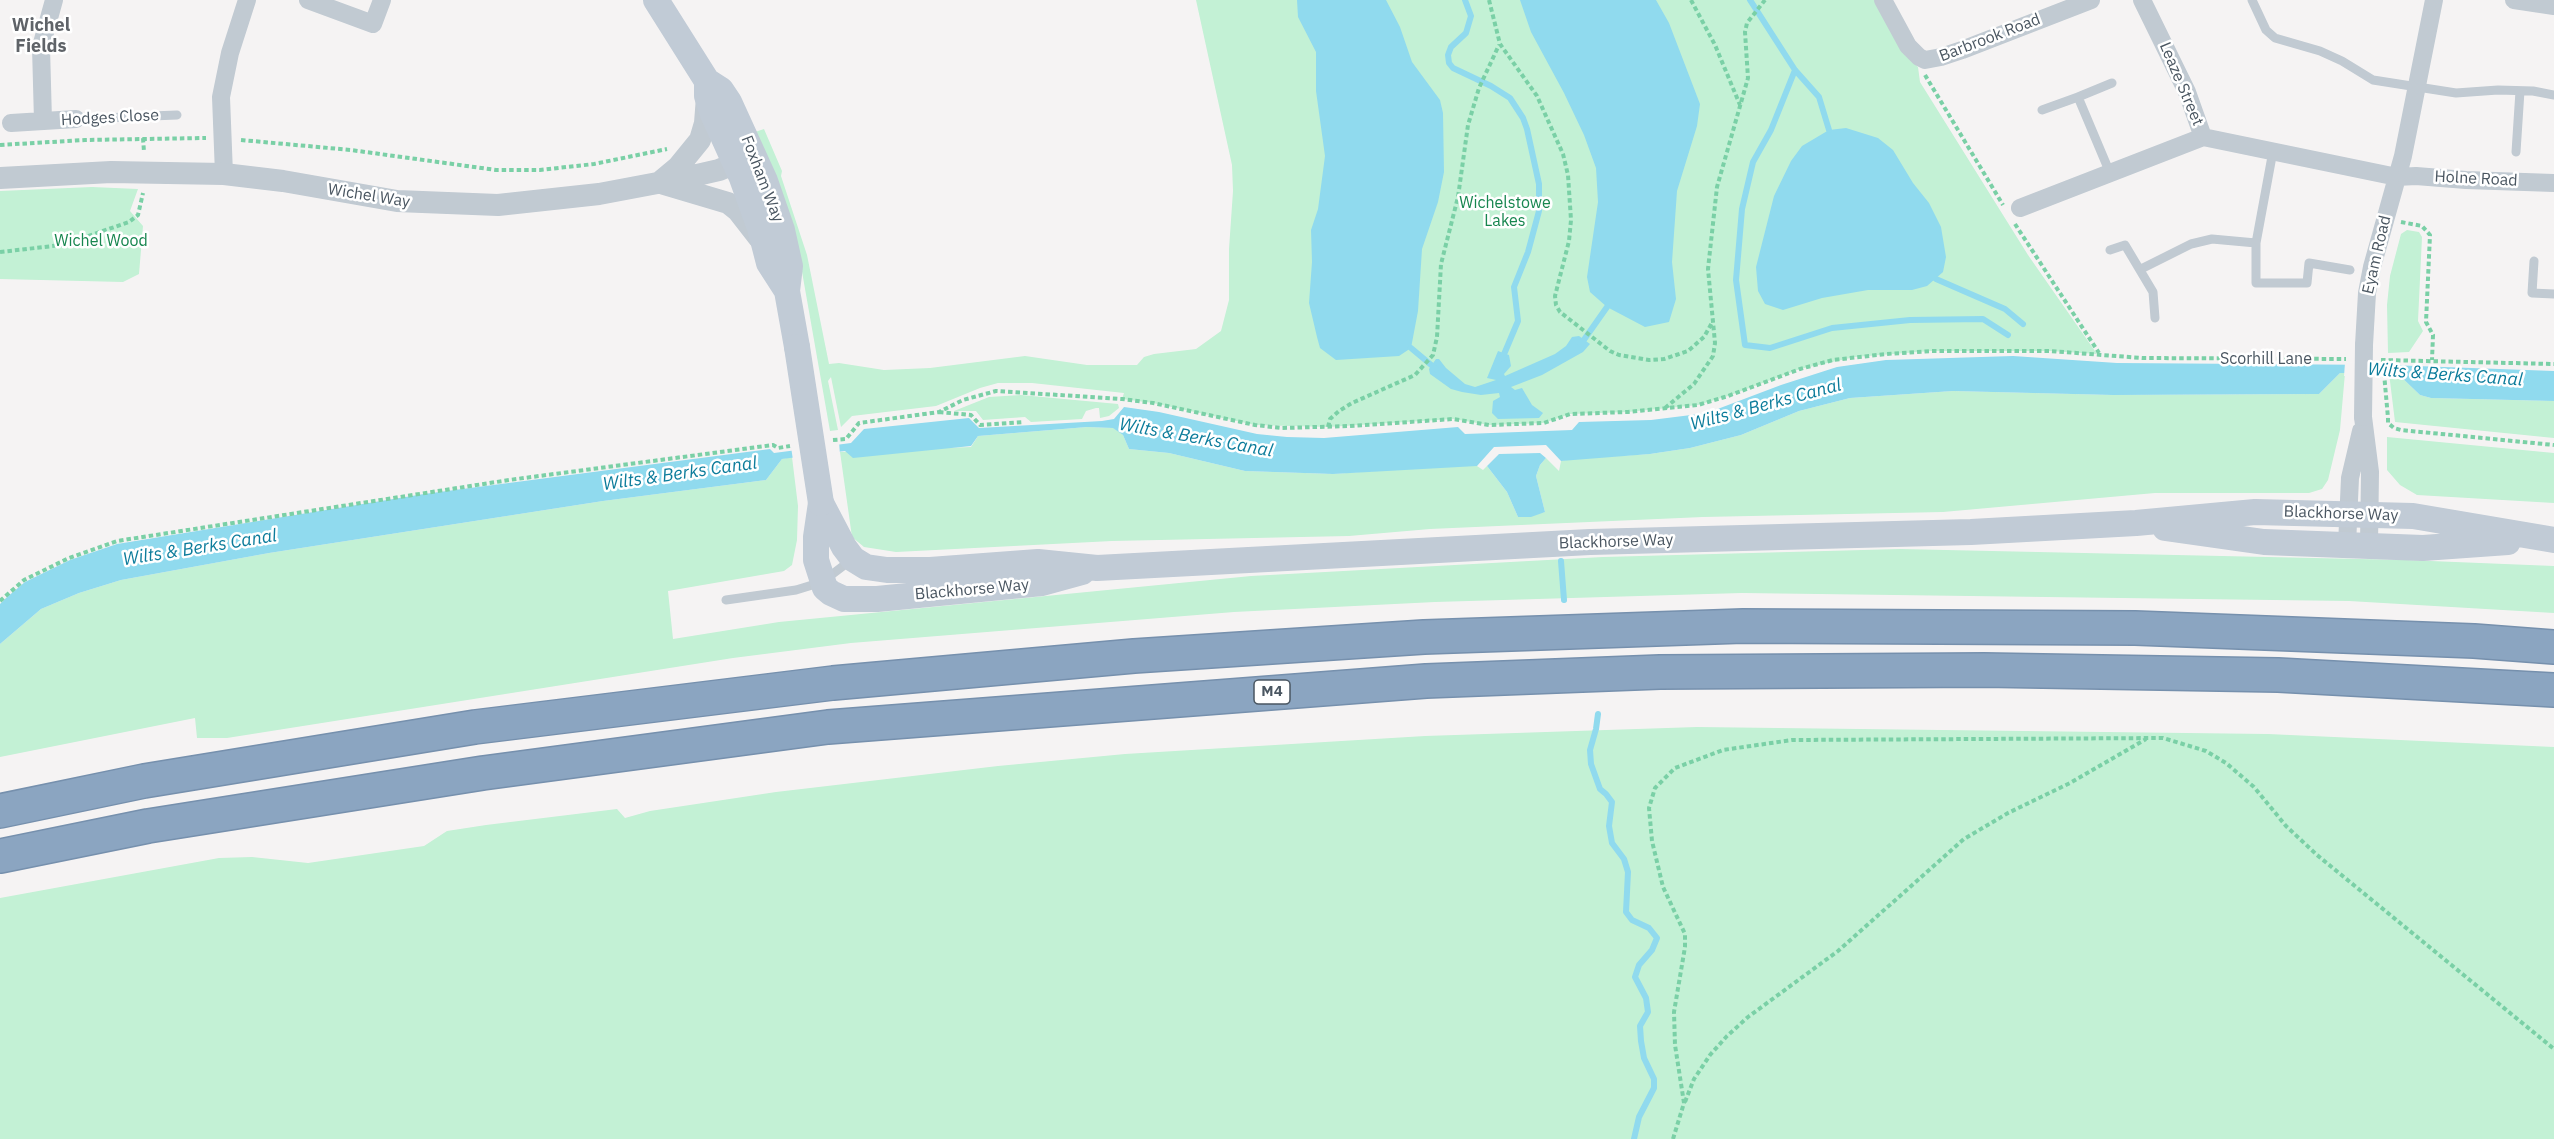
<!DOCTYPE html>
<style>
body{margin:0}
canvas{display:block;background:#f5f3f3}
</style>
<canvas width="2554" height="1139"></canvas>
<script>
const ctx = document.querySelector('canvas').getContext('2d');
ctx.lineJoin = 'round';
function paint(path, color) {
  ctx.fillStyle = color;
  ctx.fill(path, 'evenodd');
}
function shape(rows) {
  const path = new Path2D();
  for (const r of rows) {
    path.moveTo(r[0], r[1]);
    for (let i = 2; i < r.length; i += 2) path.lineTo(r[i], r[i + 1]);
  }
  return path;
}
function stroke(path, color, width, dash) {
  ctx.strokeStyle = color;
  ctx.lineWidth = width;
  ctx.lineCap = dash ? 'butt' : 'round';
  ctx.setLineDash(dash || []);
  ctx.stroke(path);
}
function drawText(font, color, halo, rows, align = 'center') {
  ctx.font = font + ' "IBM Plex Sans",sans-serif';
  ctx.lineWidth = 5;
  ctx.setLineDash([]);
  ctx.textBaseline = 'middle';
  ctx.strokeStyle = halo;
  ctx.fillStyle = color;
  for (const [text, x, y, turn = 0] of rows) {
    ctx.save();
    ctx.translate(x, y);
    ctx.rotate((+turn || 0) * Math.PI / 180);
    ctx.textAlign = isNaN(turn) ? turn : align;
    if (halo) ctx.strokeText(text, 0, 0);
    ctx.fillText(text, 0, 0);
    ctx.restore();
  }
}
const green = shape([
 [1196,0,1875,0,1905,55,1918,67,1920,82,2028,255,2097,354,2050,351,1931,351,1855,357,1800,369,1728,396,1698,405,1628,412,1570,414,1544,423,1489,425,1453,419,1328,427,1255,425,1153,403,1122,399,1124,393,1032,383,998,383,980,388,936,406,852,416,841,427,831,377,828,381,838,430,830,431,801,266,755,132,764,129,782,171,781,176,807,255,829,364,839,363,884,370,930,368,1025,356,1087,365,1137,365,1144,357,1154,354,1196,349,1221,331,1229,300,1229,249,1233,191,1232,165],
 [92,187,138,189,130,211,143,226,139,274,123,282,0,279,0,191],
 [2407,230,2419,232,2422,237,2418,321,2423,331,2409,352,2388,353,2387,305,2390,276,2401,234],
 [2340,373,2345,373,2340,430,2328,480,2322,489,2309,493,2155,493,1943,512,1703,517,1430,529,1349,536,1112,541,896,552,864,547,852,537,840,452,971,447,978,436,1087,427,1114,428,1123,435,1129,449,1169,453,1245,471,1333,474,1444,466,1477,466,1483,470,1487,466,1507,492,1518,517,1545,512,1536,476,1540,465,1546,458,1559,471,1561,461,1571,459,1650,454,1690,448,1741,435,1799,411,1850,398,1953,391,2113,395,2319,394],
 [2389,373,2397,373,2420,395,2431,398,2554,401,2554,438,2395,422],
 [1021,395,1118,404,1119,408,1109,416,1100,418,1099,408,1096,408,1086,411,1082,419,1031,422,1025,417,983,420,976,411,954,411,989,397],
 [2387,437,2554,453,2554,503,2417,495,2400,485,2387,470],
 [792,457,798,506,797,540,792,565,784,571,668,591,673,639,779,622,1251,576,1603,557,1900,549,2406,560,2554,566,2554,613,2349,601,1742,593,1435,602,1234,612,851,643,733,658,227,738,197,738,195,718,0,757,0,644,41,609,79,593,121,580,269,553,603,501,766,480,782,459],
 [1697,727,2268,734,2554,747,2554,1139,0,1139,0,898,219,858,252,857,308,863,424,846,447,831,486,825,617,809,625,818,650,811,776,792,998,766,1125,754,1425,736]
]);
const water = shape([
 [1297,0,1386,0,1400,27,1412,62,1440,100,1443,113,1444,172,1438,202,1422,249,1418,311,1411,348,1399,356,1336,360,1320,348,1317,337,1309,303,1312,262,1311,230,1318,209,1325,156,1316,91,1316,52,1298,17],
 [1520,0,1656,0,1669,23,1700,104,1697,126,1677,191,1672,262,1676,299,1669,322,1645,327,1607,307,1590,292,1587,277,1598,202,1596,168,1584,135,1564,93,1531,32],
 [1846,128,1878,138,1893,150,1913,183,1929,203,1941,227,1946,257,1943,272,1927,286,1912,290,1868,290,1822,298,1783,310,1765,304,1758,291,1756,267,1774,196,1791,161,1802,146,1829,130],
 [1579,336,1590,344,1583,352,1542,375,1511,387,1515,390,1522,388,1532,405,1543,413,1539,418,1498,419,1492,413,1493,401,1500,397,1499,393,1481,395,1462,392,1451,389,1430,374,1429,369,1436,359,1439,359,1446,368,1465,384,1475,387,1496,380,1487,378,1498,351,1509,355,1511,366,1504,374,1505,376,1555,354,1566,346,1572,337],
 [2013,356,2117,363,2389,365,2554,371,2554,401,2431,398,2420,395,2397,373,2340,373,2319,394,2113,395,1953,391,1850,398,1799,411,1741,435,1690,448,1650,454,1561,461,1546,445,1494,447,1477,466,1333,474,1245,471,1169,453,1129,449,1123,435,1113,428,1087,427,978,436,971,446,853,458,845,451,782,459,766,480,603,501,269,553,121,580,79,593,41,609,0,644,0,604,6,598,25,582,70,560,117,544,424,494,770,449,774,453,851,443,864,429,969,418,979,428,1102,421,1114,419,1124,407,1159,412,1257,434,1287,437,1324,438,1458,427,1465,434,1572,430,1579,422,1651,420,1707,413,1781,385,1837,367,1886,360],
 [1540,453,1546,458,1540,465,1536,476,1545,512,1531,517,1518,517,1507,492,1487,466,1499,454]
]);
const pier = shape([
 [2389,362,2390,376,2344,376,2345,363],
 [839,441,840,455,793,460,791,447]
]);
const stream = shape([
 [1465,0,1471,16,1466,33,1451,47,1448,55,1449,63,1453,68,1491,86,1510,98,1523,118,1527,129,1539,184,1539,211,1528,252,1514,287,1518,321,1502,359],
 [1750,0,1795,70,1819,97,1829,130],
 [1795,70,1771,130,1753,162,1742,209,1736,280,1745,345,1770,348,1832,328,1910,320,1983,319,2008,335],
 [1936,279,2005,309,2023,324],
 [1581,344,1607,307],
 [1411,348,1436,369],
 [1561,561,1564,600],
 [1598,714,1596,729,1590,750,1591,764,1600,789,1606,794,1612,802,1609,826,1612,843,1624,859,1628,872,1626,912,1632,920,1649,928,1657,938,1652,950,1639,965,1635,977,1646,998,1648,1012,1640,1026,1641,1041,1644,1058,1654,1079,1654,1088,1639,1117,1634,1139]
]);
const path = shape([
 [1489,0,1500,44,1537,96,1563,154,1568,175,1571,220,1569,241,1555,296,1556,305,1560,312,1610,351,1619,355,1649,360,1664,359,1688,351,1704,337,1713,321],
 [1691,0,1715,45,1740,105],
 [1925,75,2003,205],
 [143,138,144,152],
 [241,140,351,150,496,170,540,170,594,164,667,149],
 [0,145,85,140,206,138],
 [2401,222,2422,226,2430,235,2426,322,2433,335,2432,360],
 [2015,224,2099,353],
 [0,252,62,245,129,222,138,215,143,193],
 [2381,360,2554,364],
 [1665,408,1694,384,1713,356,1715,343,1708,269,1717,187,1748,78,1745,32,1747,23,1765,0],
 [939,412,971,415,980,425,1024,422],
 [2388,418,2388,423,2394,428,2401,430,2554,445],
 [1328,427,1330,419,1339,411,1352,403,1415,375,1433,355,1437,337,1441,264,1458,197,1468,125,1479,88,1499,45],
 [833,440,846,439,859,423,939,412,963,400,996,391,1122,399,1153,403,1255,425,1282,428,1350,426,1453,419,1489,425,1544,423,1570,414,1628,412,1698,405,1728,396,1800,369,1833,360,1886,354,1931,351,2050,351,2142,358,2346,359],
 [0,601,24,580,69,558,117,541,509,480,773,445,778,448,790,446],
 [1685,1102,1694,1079,1710,1055,1727,1036,1748,1017,1838,951,1964,839,2008,813,2070,783,2146,739],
 [1673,1139,1684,1103,1675,1045,1674,1012,1685,947,1685,934,1663,887,1652,841,1649,808,1655,788,1675,768,1723,750,1792,740,2163,738,2206,751,2226,763,2254,787,2286,826,2317,855,2554,1049]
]);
const service = shape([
 [2252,0,2266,30,2275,38,2320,51,2342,61,2373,80,2456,93,2498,90,2533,91,2554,95],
 [2078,97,2112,83],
 [2042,110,2078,97,2110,173],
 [76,119,177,115],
 [2516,152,2520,91],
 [2256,243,2273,151],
 [2110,250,2125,245,2153,292,2155,318],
 [2534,261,2532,293,2554,294],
 [2141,269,2191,244,2212,239,2256,243,2256,283,2307,283,2309,263,2350,270],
 [726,600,796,590,822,582,851,560]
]);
const minor = shape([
 [308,0,373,24,382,0],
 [1883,0,1908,46,1919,57,1925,60,1941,57,1962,50,2091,0],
 [2142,0,2187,92,2203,137],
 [2514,0,2554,6],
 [43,121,41,47,54,0],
 [11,123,76,119],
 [224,174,221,97,230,53,247,0],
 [2020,208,2203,137,2397,177,2416,176,2466,180,2554,183],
 [2364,345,2367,293,2372,267,2403,156,2434,0],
 [2363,417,2370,472,2369,545],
 [2347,545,2350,478,2361,431]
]);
const tertiary = shape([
 [0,178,111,172,224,174,283,181,397,201,498,205,599,194,684,178,719,170,750,157],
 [660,182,678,167,700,140,705,123,707,97],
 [664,184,728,203,738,211,759,238]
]);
const secondary = shape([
 [656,0,707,81,721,90,729,102,765,181,782,230,790,266,787,291,797,347],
 [707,81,707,96,713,114,742,178,760,228,769,263,787,291],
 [821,503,844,547,853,559,866,567,887,570,930,570,1038,562,1097,568,1590,542,1971,532,2136,523,2255,512,2413,516,2554,540],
 [821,503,816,537,816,560,825,588,831,593,844,599,877,599,1042,583,1082,572],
 [2165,528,2264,542,2423,548,2508,542]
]);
const motorway = shape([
 [0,811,144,781,475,727,833,683,1134,656,1424,637,1743,626,2135,628,2474,641,2554,647],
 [0,856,148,826,483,773,828,727,1426,681,1660,672,1984,670,2278,675,2554,690]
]);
const pathBridge = shape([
 [2384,373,2388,418]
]);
const minorBridge = shape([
 [2363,417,2364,345]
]);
const secondaryBridge = shape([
 [797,347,821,503]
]);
const shields = [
 [1272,692,36]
];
const shieldNames = [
 ["M4",1272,692]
];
const streetNames = [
 ["Barbrook Road",1990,38,-21],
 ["Leaze Street",2181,84,67],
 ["Hodges Close",110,118,-3],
 ["Foxham Way",762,179,69],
 ["Holne Road",2476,179,3],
 ["Wichel Way",369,196,9],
 ["Eyam Road",2377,255,-77],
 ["Scorhill Lane",2266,359],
 ["Blackhorse Way",2341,514,2],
 ["Blackhorse Way",1616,542,-2],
 ["Blackhorse Way",972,590,-5]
];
const parkNames = [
 ["Wichelstowe",1505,203],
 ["Lakes",1505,221],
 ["Wichel Wood",101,241]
];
const neighbourhoodNames = [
 ["Wichel",41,26],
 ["Fields",41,47]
];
const waterNames = [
 ["Wilts & Berks Canal",2445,375,4],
 ["Wilts & Berks Canal",1766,405,-15],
 ["Wilts & Berks Canal",1196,438,10],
 ["Wilts & Berks Canal",680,474,-8],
 ["Wilts & Berks Canal",200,548,-9]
];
paint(green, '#c3f1d5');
paint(water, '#90daee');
paint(pier, '#f5f3f3');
stroke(stream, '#90daee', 6);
stroke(motorway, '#7690ad', 36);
stroke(path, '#7ad0a6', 4, [4.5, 3]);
stroke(service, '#c1cad2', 9);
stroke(minor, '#c1cad2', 18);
stroke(tertiary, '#c1cad2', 22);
stroke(secondary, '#c1cbd6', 26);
stroke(motorway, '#8ba5c1', 33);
stroke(pathBridge, '#7ad0a6', 4, [4.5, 3]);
stroke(minorBridge, '#c1cad2', 18);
stroke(secondaryBridge, '#c1cbd6', 26);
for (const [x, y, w] of shields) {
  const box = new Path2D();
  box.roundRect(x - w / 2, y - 12, w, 24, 4.5);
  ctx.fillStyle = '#fff';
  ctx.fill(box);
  stroke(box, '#4a5661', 1.5);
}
drawText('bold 15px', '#4a5661', null, shieldNames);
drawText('16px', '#4a5661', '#fff', streetNames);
drawText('16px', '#17864f', '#fff', parkNames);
drawText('bold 18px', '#5f6368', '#fff', neighbourhoodNames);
drawText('italic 18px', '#0c7c9b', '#fff', waterNames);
</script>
